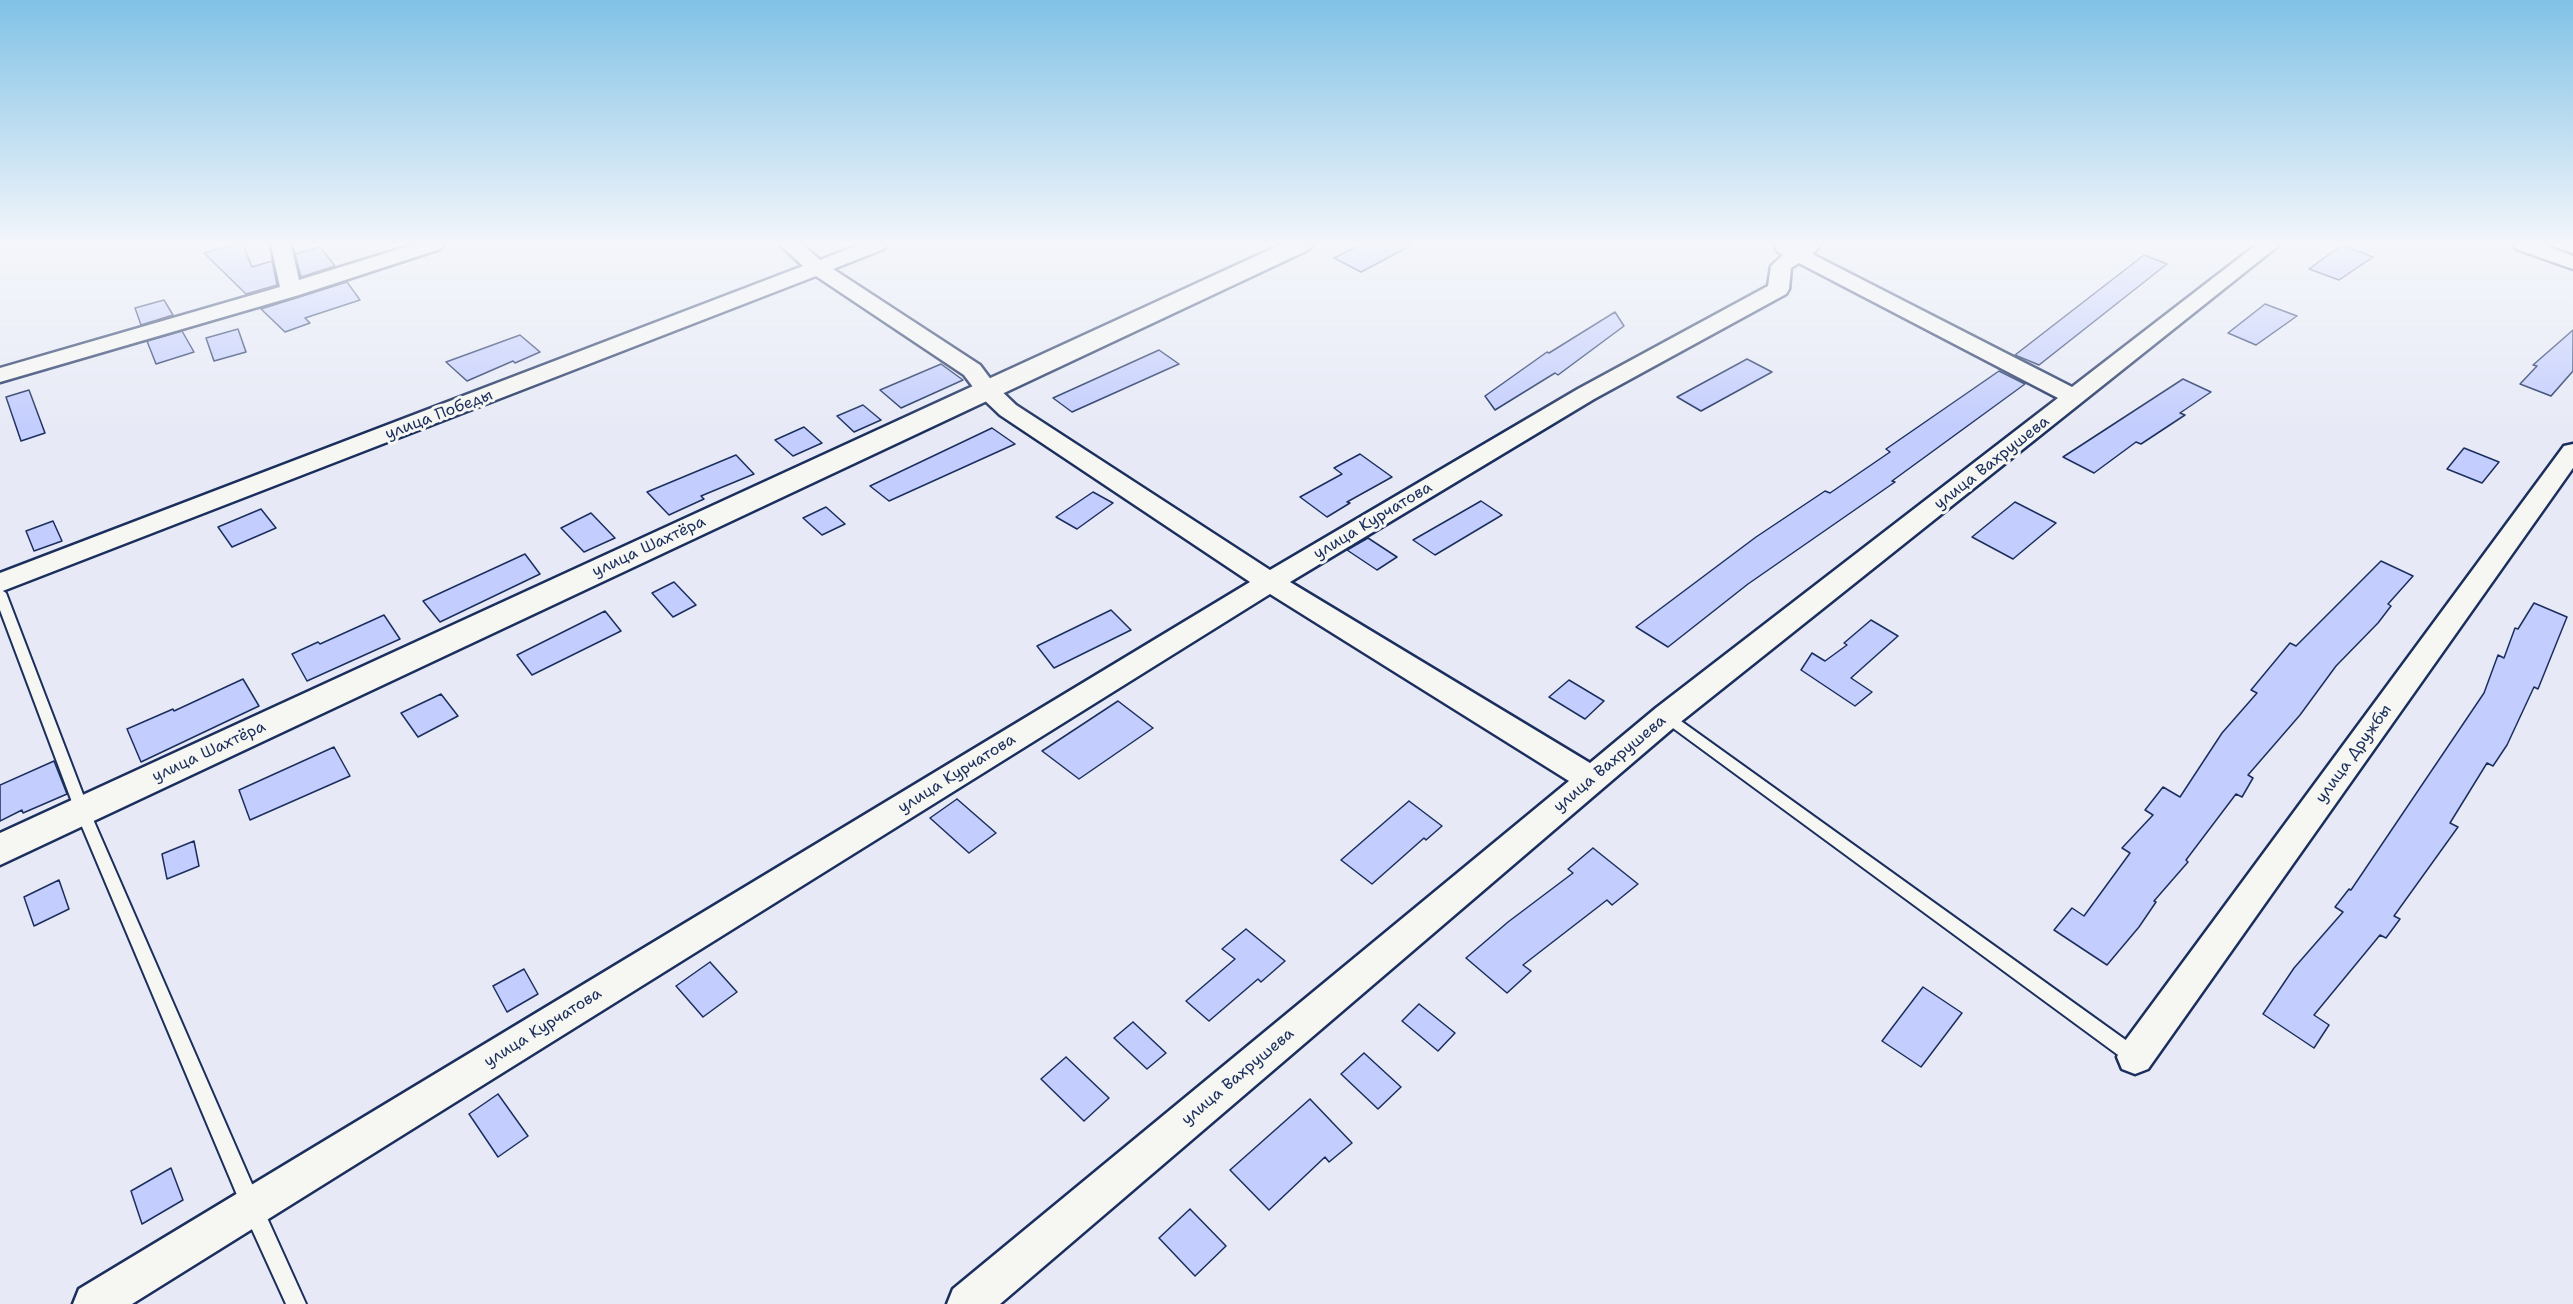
<!DOCTYPE html>
<meta charset="utf-8">
<style>
body{margin:0}
canvas{display:block;background:#e7eaf6}
</style>
<canvas width="2573" height="1304"></canvas>
<script>
const ctx = document.querySelector('canvas').getContext('2d');
ctx.lineJoin = 'round';
function paint(path, color) {
  ctx.fillStyle = color;
  ctx.fill(path, 'evenodd');
}
function shape(rows) {
  const path = new Path2D();
  for (const r of rows) {
    path.moveTo(r[0], r[1]);
    for (let i = 2; i < r.length; i += 2) path.lineTo(r[i], r[i + 1]);
  }
  return path;
}
function stroke(path, color, width, dash) {
  ctx.strokeStyle = color;
  ctx.lineWidth = width;
  ctx.lineCap = dash ? 'butt' : 'round';
  ctx.setLineDash(dash || []);
  ctx.stroke(path);
}
function drawText(font, color, halo, rows, align = 'center') {
  ctx.font = font + ' "Shantell Sans",sans-serif';
  ctx.lineWidth = 6;
  ctx.setLineDash([]);
  ctx.textBaseline = 'middle';
  ctx.strokeStyle = halo;
  ctx.fillStyle = color;
  for (const [text, x, y, turn = 0] of rows) {
    ctx.save();
    ctx.translate(x, y);
    ctx.rotate((+turn || 0) * Math.PI / 180);
    ctx.textAlign = isNaN(turn) ? turn : align;
    if (halo) ctx.strokeText(text, 0, 0);
    ctx.fillText(text, 0, 0);
    ctx.restore();
  }
}
const building = shape([
 [233,245,243,245,252,267,272,261,277,285,246,294,204,253,233,245],
 [1360,245,1412,245,1361,272,1334,258,1360,245],
 [2342,245,2373,257,2339,280,2309,269,2342,245],
 [320,247,335,266,301,277,295,254,320,247],
 [2144,255,2167,264,2039,365,2015,355,2144,255],
 [347,282,360,300,305,318,310,323,285,332,261,309,347,282],
 [164,300,173,315,141,325,135,308,164,300],
 [2265,304,2297,316,2256,345,2228,333,2265,304],
 [1615,312,1624,326,1558,375,1555,373,1495,410,1485,396,1547,352,1549,353,1615,312],
 [238,329,246,352,214,361,206,338,238,329],
 [2573,330,2573,371,2551,396,2520,384,2537,366,2533,365,2573,330],
 [182,331,194,352,156,364,147,341,182,331],
 [520,335,540,352,515,363,513,361,467,381,446,362,520,335],
 [1159,350,1179,364,1072,412,1053,398,1159,350],
 [1747,359,1772,372,1701,411,1677,397,1747,359],
 [941,364,963,380,901,408,880,390,941,364],
 [1999,371,2025,384,1892,481,1895,482,1748,584,1668,647,1636,627,1756,537,1825,491,1830,493,1890,452,1886,449,1999,371],
 [2183,379,2211,392,2180,413,2185,415,2141,444,2136,442,2094,473,2063,457,2183,379],
 [29,390,45,433,21,441,6,397,29,390],
 [863,405,881,420,854,432,837,416,863,405],
 [804,427,822,443,793,456,775,440,804,427],
 [992,428,1015,444,889,501,870,486,992,428],
 [2464,448,2499,462,2482,483,2447,469,2464,448],
 [1360,454,1392,477,1347,502,1350,503,1327,517,1300,497,1342,474,1334,468,1360,454],
 [736,455,754,474,701,496,704,499,669,515,647,492,736,455],
 [1093,492,1113,503,1077,529,1056,517,1093,492],
 [1481,501,1502,515,1435,555,1413,540,1481,501],
 [2015,502,2056,523,2013,559,1972,537,2015,502],
 [826,507,845,524,822,535,803,518,826,507],
 [261,509,276,528,232,547,218,527,261,509],
 [591,513,615,538,584,552,561,528,591,513],
 [53,521,62,541,34,551,26,531,53,521],
 [1368,538,1397,557,1377,570,1347,550,1368,538],
 [525,554,540,574,440,622,423,601,525,554],
 [2381,561,2413,576,2388,604,2391,606,2378,623,2336,666,2300,715,2248,775,2253,778,2242,797,2236,794,2186,860,2188,862,2154,901,2156,902,2139,927,2107,965,2054,930,2072,908,2084,916,2130,853,2122,848,2153,815,2145,810,2163,787,2180,797,2222,733,2257,693,2251,690,2290,643,2296,646,2381,561],
 [674,582,696,605,673,617,652,593,674,582],
 [2534,603,2567,617,2538,689,2534,687,2507,745,2493,766,2487,763,2450,823,2458,827,2394,916,2400,919,2386,938,2380,935,2314,1015,2329,1025,2314,1048,2263,1014,2294,968,2343,912,2335,907,2349,889,2351,890,2484,693,2498,655,2504,658,2515,628,2518,629,2534,603],
 [1111,610,1131,630,1054,668,1037,646,1111,610],
 [605,611,621,631,532,675,517,655,605,611],
 [384,615,400,639,307,681,292,654,318,642,320,644,384,615],
 [1871,620,1898,636,1851,678,1872,692,1855,706,1801,670,1812,653,1825,661,1847,645,1844,643,1871,620],
 [243,679,259,706,141,762,127,729,173,709,174,711,243,679],
 [1569,680,1604,701,1585,719,1549,697,1569,680],
 [441,694,458,716,418,737,401,713,441,694],
 [1118,701,1153,728,1079,779,1042,751,1118,701],
 [334,747,350,776,250,820,239,790,334,747],
 [54,761,67,794,23,813,22,810,0,821,0,785,54,761],
 [957,799,996,833,969,853,930,818,957,799],
 [1409,801,1442,826,1426,840,1424,838,1372,884,1341,860,1409,801],
 [194,841,199,866,167,879,162,854,194,841],
 [1593,848,1638,884,1612,905,1607,900,1523,965,1531,971,1507,993,1466,958,1508,922,1573,873,1568,869,1593,848],
 [59,880,69,909,34,926,24,897,59,880],
 [1246,929,1285,961,1261,982,1258,979,1209,1021,1186,1001,1235,959,1222,949,1246,929],
 [710,962,737,992,703,1017,676,986,710,962],
 [524,969,538,994,507,1012,493,986,524,969],
 [1923,987,1962,1013,1921,1067,1882,1041,1923,987],
 [1419,1004,1455,1033,1438,1051,1402,1021,1419,1004],
 [1133,1022,1166,1053,1147,1069,1114,1038,1133,1022],
 [1364,1053,1401,1087,1378,1109,1341,1074,1364,1053],
 [1066,1057,1109,1098,1084,1121,1041,1079,1066,1057],
 [498,1094,528,1136,498,1157,469,1114,498,1094],
 [1310,1099,1352,1143,1329,1162,1325,1157,1269,1210,1230,1170,1310,1099],
 [171,1168,183,1200,142,1224,131,1191,171,1168],
 [1190,1209,1226,1246,1195,1276,1159,1238,1190,1209]
]);
const service = shape([
 [0,589,6,593,89,810,259,1200,306,1304,286,1304,245,1214,75,810,0,610,0,589],
 [1667,711,2141,1051,2144,1057,2141,1063,2135,1065,2129,1063,1662,720,1660,716,1662,712,1667,711]
]);
const minor = shape([
 [271,245,291,245,299,280,412,245,443,245,440,249,299,295,0,382,0,368,280,287,271,245],
 [780,245,803,245,820,260,858,245,887,245,884,249,833,269,980,365,995,385,1016,405,1270,570,1578,389,1768,286,1771,266,1783,255,1777,251,1775,245,1821,245,1812,254,2072,387,2256,245,2279,245,1678,724,1000,1304,947,1304,953,1289,1569,781,1270,594,132,1304,73,1304,79,1289,1250,582,1000,415,979,395,964,375,816,276,0,592,0,573,803,266,780,245],
 [1799,263,2058,398,1656,708,1590,763,1290,582,1594,399,1786,294,1789,289,1791,268,1799,263],
 [2513,245,2543,245,2573,256,2573,269,2516,249,2513,245],
 [2573,444,2573,468,2148,1069,2135,1074,2122,1069,2117,1057,2122,1045,2564,446,2573,444]
]);
const tertiary = shape([
 [1280,245,1312,245,1308,250,0,865,0,833,1280,245]
]);
const streetNames = [
 ["улица Победы",439,415,-21],
 ["улица Вахрушева",1992,463,-38],
 ["улица Курчатова",1373,521,-31],
 ["улица Шахтёра",649,547,-25],
 ["улица Шахтёра",209,752,-25],
 ["улица Дружбы",2354,754,-54],
 ["улица Вахрушева",1610,764,-40],
 ["улица Курчатова",957,774,-32],
 ["улица Курчатова",543,1028,-32],
 ["улица Вахрушева",1238,1077,-40]
];
paint(building, '#c3cdfe');
stroke(building, '#1b2f5e', 1.5);
stroke(service, '#1b2f5e', 4);
stroke(minor, '#1b2f5e', 5);
stroke(tertiary, '#1b2f5e', 5);
paint(service, '#f6f6f2');
paint(minor, '#f6f6f2');
paint(tertiary, '#f6f6f2');
const sky = ctx.createLinearGradient(0, 0, 0, 428);
sky.addColorStop(0, '#81c2e6');
sky.addColorStop(0.57, '#f4f6fb');
sky.addColorStop(1, '#f4f6fb00');
ctx.fillStyle = sky;
ctx.fillRect(0, 0, 2573, 428);
drawText('16px', '#1b2f5e', '#f6f6f2', streetNames);
</script>
